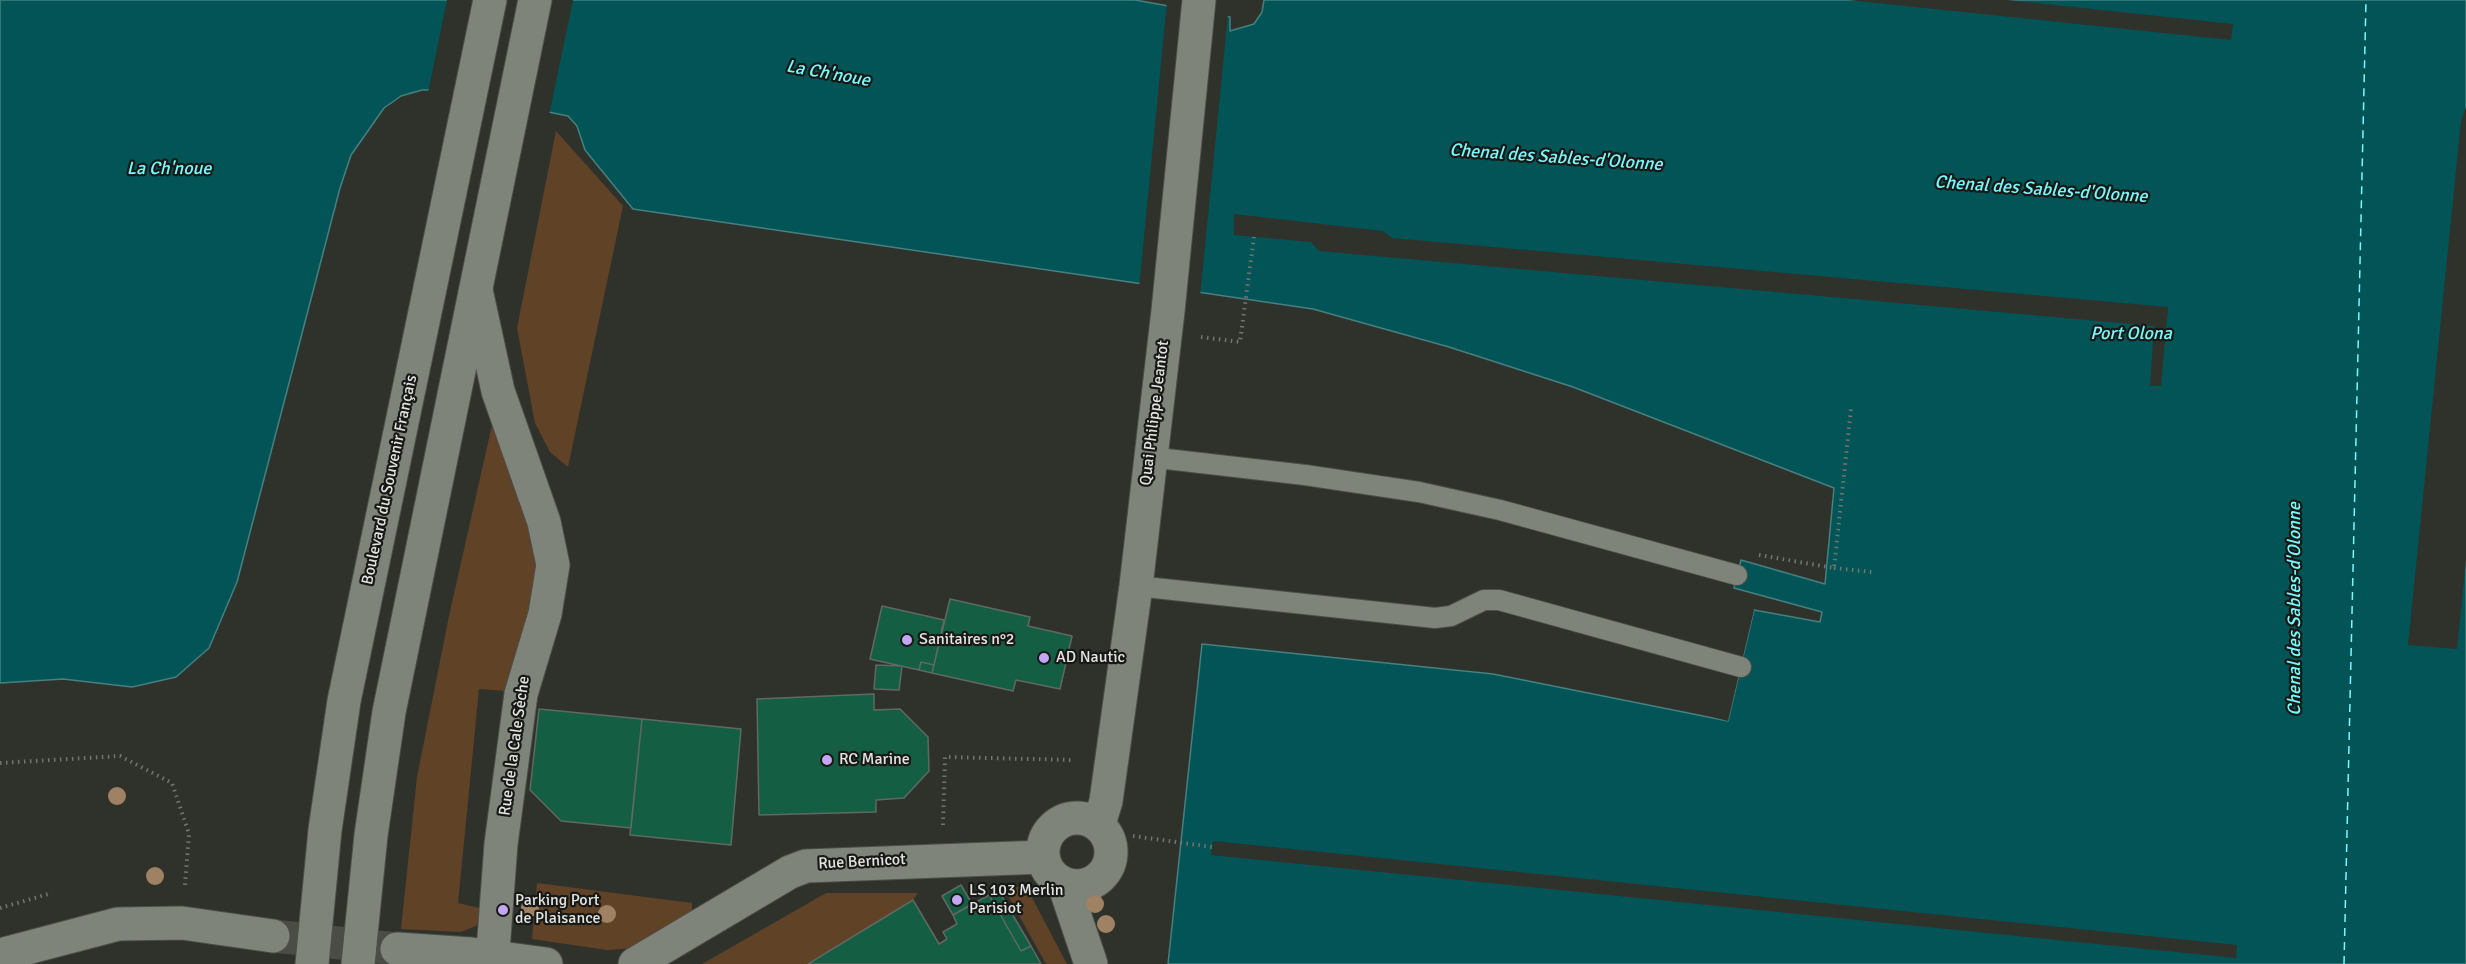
<!DOCTYPE html>
<meta charset="utf-8">
<style>
body{margin:0}
canvas{display:block;background:#2f322b}
</style>
<canvas width="2466" height="964"></canvas>
<script>
const ctx = document.querySelector('canvas').getContext('2d');
ctx.lineJoin = 'round';
function paint(path, color) {
  ctx.fillStyle = color;
  ctx.fill(path, 'evenodd');
}
function shape(rows) {
  const path = new Path2D();
  for (const r of rows) {
    if (r.length === 3) {
      path.moveTo(r[0] + r[2], r[1]);
      path.arc(r[0], r[1], r[2], 0, 2 * Math.PI);
      continue;
    }
    path.moveTo(r[0], r[1]);
    for (let i = 2; i < r.length; i += 2) path.lineTo(r[i], r[i + 1]);
  }
  return path;
}
function stroke(path, color, width, dash) {
  ctx.strokeStyle = color;
  ctx.lineWidth = width;
  ctx.lineCap = dash ? 'butt' : 'round';
  ctx.setLineDash(dash || []);
  ctx.stroke(path);
}
function drawText(font, color, halo, rows, align = 'center') {
  ctx.font = font + ' Signika,sans-serif';
  ctx.lineWidth = 4.5;
  ctx.setLineDash([]);
  ctx.textBaseline = 'middle';
  ctx.strokeStyle = halo;
  ctx.fillStyle = color;
  for (const [text, x, y, turn = 0] of rows) {
    ctx.save();
    ctx.translate(x, y);
    ctx.rotate((+turn || 0) * Math.PI / 180);
    ctx.textAlign = isNaN(turn) ? turn : align;
    if (halo) ctx.strokeText(text, 0, 0);
    ctx.fillText(text, 0, 0);
    ctx.restore();
  }
}
const green = shape([
 [556,131,623,206,568,467,550,452,535,423,517,328],
 [492,425,532,537,537,564,531,612,507,691,479,689,458,903,484,909,476,926,461,932,401,929,417,777,449,616],
 [537,883,692,903,692,915,634,948,607,950,532,939],
 [1021,886,1030,894,1067,964,1046,964,1005,890],
 [826,893,918,893,913,900,807,964,702,964]
]);
const water = shape([
 [0,0,1135,0,1230,17,1230,31,1254,24,1262,12,1264,0,2466,0,2466,964,1168,964,1202,644,1493,674,1728,721,1754,610,1820,622,1822,612,1734,588,1741,560,1825,584,1834,488,1573,387,1449,347,1313,309,633,209,585,150,577,126,568,116,441,90,422,90,401,96,384,108,351,155,340,188,237,582,209,648,176,677,132,687,63,679,0,683,0,0]
]);
const pier = shape([
 [447,0,573,0,549,115,428,93],
 [1848,0,2007,0,2233,24,2231,40],
 [1167,2,1228,14,1200,297,1139,288],
 [2466,107,2466,560,2457,649,2408,645,2461,121],
 [1234,214,1383,231,1392,238,2168,307,2161,386,2150,386,2154,326,1319,251,1311,242,1234,235],
 [1751,609,1754,610,1728,721,1678,708,1726,718],
 [1213,841,2237,945,2236,958,1211,855]
]);
const ferry = shape([
 [2344,964,2366,0]
]);
const building = shape([
 [950,599,1030,617,1028,626,1072,636,1060,689,1016,680,1013,691,932,673,950,599],
 [882,606,944,620,934,665,921,662,919,670,870,659,882,606],
 [921,662,934,665,932,673,919,670,921,662],
 [876,665,902,666,899,690,874,689,876,665],
 [874,694,874,710,900,709,928,737,929,771,904,798,876,800,876,812,759,815,757,699,874,694],
 [539,709,642,719,631,828,561,821,530,790,539,709],
 [642,719,741,729,731,845,630,835,642,719],
 [961,885,972,904,953,915,942,896,961,885],
 [998,890,1031,946,1021,951,989,895,998,890],
 [989,895,1021,951,1031,946,1041,964,808,964,913,900,939,944,947,939,943,932,957,924,953,915,989,895]
]);
const streetTunnel = shape([
 [273,936,397,949]
]);
const path = shape([
 [1201,337,1240,342,1254,237],
 [1759,555,1834,568,1851,409],
 [1834,568,1872,572],
 [0,763,120,756,172,783,189,834,185,885],
 [943,825,945,757,1074,760],
 [1133,836,1212,847],
 [0,908,52,893]
]);
const lane = shape([
 [1149,457,1305,475,1419,492,1500,510,1737,575],
 [1136,586,1435,618,1451,616,1484,600,1499,600,1741,667]
]);
const street = shape([
 [476,290,498,391,544,522,553,565,545,614,521,694,501,844,492,964],
 [1077,852,34],
 [1099,824,1106,801,1136,586,1168,311,1199,0],
 [1064,884,1091,964],
 [397,949,471,954,546,964],
 [0,955,118,924,182,923,273,936],
 [635,964,790,872,806,866,1043,857]
]);
const secondary = shape([
 [312,964,325,830,344,701,490,0],
 [358,964,371,835,389,712,535,0]
]);
const trees = [
 [117,796],
 [155,876],
 [1095,904],
 [530,908],
 [607,914],
 [1106,924]
];
const markers = [
 [907,640,6,"#c2a8f2"],
 [1044,658,6,"#c2a8f2"],
 [827,760,6,"#c2a8f2"],
 [957,900,6,"#c2a8f2"],
 [503,910,6,"#c2a8f2"]
];
const streetNames = [
 ["Quai Philippe Jeantot",1155,413,-83],
 ["Boulevard du Souvenir Français",390,480,-78],
 ["Rue de la Cale Sèche",515,746,-82],
 ["Rue Bernicot",862,862,-3]
];
const poiNames = [
 ["Sanitaires n°2",919,640],
 ["AD Nautic",1056,658],
 ["RC Marine",839,760],
 ["LS 103 Merlin",969,891],
 ["Parisiot",969,909],
 ["Parking Port",515,901],
 ["de Plaisance",515,919]
];
const waterNames = [
 ["La Ch'noue",828,74,10],
 ["Chenal des Sables-d'Olonne",1556,158,4],
 ["La Ch'noue",169,169],
 ["Chenal des Sables-d'Olonne",2041,190,4],
 ["Port Olona",2131,334],
 ["Chenal des Sables-d'Olonne",2295,609,-90]
];
paint(green, '#604227');
paint(water, '#025456');
stroke(water, '#468080', 1.5);
paint(pier, '#2f322b');
stroke(ferry, '#78fafd', 1.5, [8, 6]);
paint(building, '#145f43');
stroke(building, '#5f6964', 1.5);
stroke(streetTunnel, '#4a4d46', 33, [33, 16]);
stroke(lane, '#4c4f49', 22);
stroke(street, '#4c4f49', 35);
stroke(secondary, '#4c4f49', 35);
stroke(path, '#73756f', 4, [1.5, 4.5]);
stroke(lane, '#7f847b', 20);
stroke(street, '#7f847b', 33);
stroke(secondary, '#7f847b', 33);
ctx.fillStyle = '#9f8163';
for (const [x, y] of trees) {
  ctx.beginPath();
  ctx.arc(x, y, 9, 0, 2 * Math.PI);
  ctx.fill();
}
for (const [x, y, r, color] of markers) {
  const dot = new Path2D();
  dot.arc(x, y, r, 0, 2 * Math.PI);
  ctx.fillStyle = color;
  ctx.fill(dot);
  stroke(dot, '#181916', 2);
}
drawText('16px', '#e3e5e1', '#181916', streetNames);
drawText('16px', '#e3e5e1', '#181916', poiNames, 'left');
drawText('italic 18px', '#78fafd', '#181916', waterNames);
</script>
